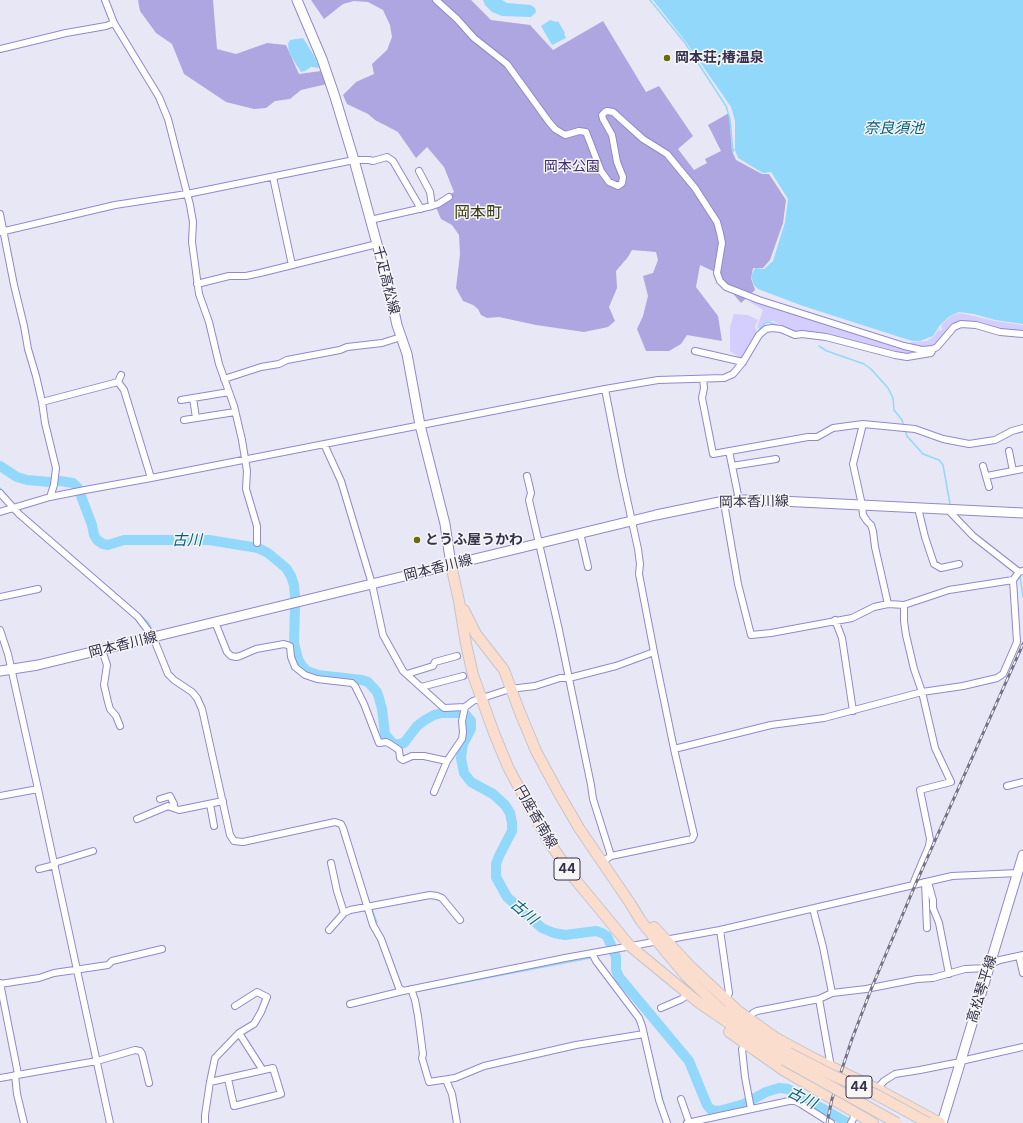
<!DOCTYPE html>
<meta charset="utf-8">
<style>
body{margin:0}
canvas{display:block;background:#e8e7f5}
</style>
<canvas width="1023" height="1123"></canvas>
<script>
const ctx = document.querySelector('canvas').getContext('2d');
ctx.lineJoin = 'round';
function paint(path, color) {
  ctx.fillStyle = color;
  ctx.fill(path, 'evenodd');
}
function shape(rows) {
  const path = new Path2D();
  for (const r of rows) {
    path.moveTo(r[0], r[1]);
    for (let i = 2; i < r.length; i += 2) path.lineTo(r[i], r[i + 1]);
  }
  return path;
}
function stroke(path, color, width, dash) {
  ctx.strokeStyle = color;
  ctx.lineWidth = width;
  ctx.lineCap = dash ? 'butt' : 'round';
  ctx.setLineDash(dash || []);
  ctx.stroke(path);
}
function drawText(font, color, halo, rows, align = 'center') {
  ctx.font = font + ' Inter,"Noto Sans JP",sans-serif';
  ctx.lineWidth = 3;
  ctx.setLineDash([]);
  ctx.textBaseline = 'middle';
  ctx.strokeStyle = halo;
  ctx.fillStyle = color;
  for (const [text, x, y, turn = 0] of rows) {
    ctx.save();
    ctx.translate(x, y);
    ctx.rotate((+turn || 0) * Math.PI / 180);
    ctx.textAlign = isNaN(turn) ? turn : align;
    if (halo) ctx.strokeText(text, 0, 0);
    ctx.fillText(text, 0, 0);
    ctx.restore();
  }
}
const green = shape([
 [748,301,770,306,911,351,920,352,904,355,807,332,795,331,773,321,765,322,759,329,757,327,763,310],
 [960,313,995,321,1023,325,1023,332,999,330,979,322,963,321,951,326,941,340,932,347,925,348,910,345,911,342,927,341,934,336,939,329,940,331,942,330,941,325,951,316],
 [734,314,748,315,758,320,755,327,757,332,741,359,730,351,730,327]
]);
const forest = shape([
 [138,0,213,0,217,49,236,54,267,43,286,45,299,74,321,71,327,84,301,90,290,99,275,101,266,108,254,109,226,102,184,74,172,44,156,33,140,11],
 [311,0,471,0,491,20,530,25,553,50,603,21,646,92,659,86,693,136,678,149,694,170,707,163,705,159,721,151,708,125,729,113,732,151,736,160,762,174,769,174,786,200,783,223,770,260,763,268,753,268,751,278,755,290,741,303,715,272,700,265,696,287,718,316,722,341,687,335,681,344,669,351,646,351,637,329,643,316,648,296,643,276,653,273,658,260,656,252,632,250,628,257,616,271,617,288,609,307,615,321,608,327,584,332,536,325,499,317,487,318,481,315,478,309,473,305,463,301,456,288,460,254,459,235,452,225,441,219,435,205,454,192,444,167,427,147,416,158,398,132,375,120,368,114,347,104,343,95,356,82,374,74,372,64,387,50,392,37,390,25,383,10,368,2,354,1,343,4,324,19]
]);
const water = shape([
 [483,0,502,0,507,3,531,5,535,8,536,12,531,17,502,16,492,12,485,5],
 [653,0,1023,0,1023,324,995,320,974,314,959,312,950,316,940,325,933,336,920,341,912,341,803,306,758,289,754,285,751,276,755,268,764,269,773,261,785,222,788,199,771,172,763,173,738,158,735,150,735,121,731,107,686,42],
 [550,20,556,22,558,21,565,33,564,34,566,38,552,45,541,26],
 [303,38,313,54,320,68,311,67,305,71,301,72,289,53,288,44,290,40]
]);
const stream = shape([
 [650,0,685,43,726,106,730,119,733,152,734,150],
 [759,330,765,323,769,322,796,332],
 [819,346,827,351,864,364,871,369,888,388,893,398,894,410,902,420,904,427],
 [905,430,907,436,923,454,939,460,943,465,950,504],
 [0,488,8,497],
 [956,514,966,524],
 [989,545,996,550],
 [1020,577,1023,597],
 [141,616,148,622,153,632],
 [362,881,370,904],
 [372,909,377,923],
 [393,980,395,986],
 [419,991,590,958],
 [647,1036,664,1105]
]);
const river = shape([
 [0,466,17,477,27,480,50,482],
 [60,481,73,483,78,488],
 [81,496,92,525,94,535,97,540,103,544,108,545,124,540,209,540,258,548,268,553,286,568,291,576,294,585,295,597],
 [295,607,294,643,298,659,302,666,307,671,318,675,362,680,368,682,377,692,379,698,382,709,385,734,394,745,404,743,417,726,425,720,434,715,442,713,458,713,466,715,471,721,471,729,463,744,461,758,464,773,471,782,493,794,505,805,510,813,512,823,512,831,499,856,496,864,496,877,507,897,542,928,554,933,565,935,596,931,602,933,607,936,616,957,616,970,619,977,689,1061,707,1105,711,1110,719,1111,744,1104,766,1092,779,1088,788,1089,848,1123]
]);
const minor = shape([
 [105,0,114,23,159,97,168,119,190,205,193,222,192,242,199,294,209,322,219,364,234,406,242,440,247,471,246,489,257,526,257,543],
 [436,0,457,19,474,38,507,64,549,122,555,129,565,135,579,131,586,132,601,171,609,182,618,186,622,183,623,177,617,162,612,135,603,119,602,115,605,112,607,111,613,112,643,139,667,154,695,188,717,222,720,233,722,243,717,273,720,281,726,287,759,300,904,346,922,350,933,349,937,347,954,327,961,324,976,325,1000,332,1023,334],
 [0,49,66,33,106,26,114,23],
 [419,171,430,192,432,206],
 [273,177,292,265],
 [0,214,14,285,24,326,28,349,36,376,42,402,45,423,56,468,54,485,50,497],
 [370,220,432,206,438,204,449,197],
 [0,232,115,205,187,194,354,160,369,160,373,161,387,157,393,161,421,209],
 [197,284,229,276,246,276,260,273,377,244],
 [695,351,743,362],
 [224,379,261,367,279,364,287,360,340,350,347,347,382,343,401,337],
 [703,379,704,388,702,398,713,454,808,437,817,437,833,428,863,424,915,429,943,439,969,444,995,440,1012,431,1023,428],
 [118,382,124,390,151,478],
 [193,398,196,418],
 [181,400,229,392],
 [42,402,118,382,121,375],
 [184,420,235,412],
 [863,424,853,464,862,505,863,515,867,521,871,525,873,531,875,547,888,604],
 [324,444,341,481,372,584,383,635,403,671,444,708,465,707],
 [729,451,739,500],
 [1009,451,1013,471],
 [732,466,776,459],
 [983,466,989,487],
 [527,476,531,493,529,500,559,630,591,785,593,799,611,856],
 [987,476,1023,469],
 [0,493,19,514,138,617,153,637,168,674,174,680,192,692,197,698,202,709,230,835,234,841,243,842,335,822,341,824,343,828,373,925,381,939,399,988,403,991,565,958,720,930,952,876,1018,873],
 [725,501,724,503,738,584,751,635,771,633,852,618,874,607,888,604,904,605,949,590,1013,580],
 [918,508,925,537,934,564,941,568,959,564],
 [950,509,951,513,973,536,1019,572],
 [0,512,50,497,85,490,151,478,605,389,658,380,724,378,733,374,743,362,759,335,766,329,772,328,781,329,795,335,802,334,826,337,895,355,907,357,931,353,933,349],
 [580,533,588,567],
 [0,597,38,589],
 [904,605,904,621,906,635,914,669,922,692,935,748,951,782,920,790,930,839,929,846,913,884],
 [835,620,842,638,853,711],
 [215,622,227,652,231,656,236,657,240,656,256,649,284,644,290,646,291,657,295,667,305,675,317,679,352,683,355,686,364,704,379,743,386,742,390,744,399,750,400,758,403,760,412,756,424,756,447,761],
 [0,630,8,654,38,789,110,1123],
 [102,650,107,665,104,685,108,702,110,709,116,716,120,726],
 [407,674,433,666,435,662,457,656],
 [421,687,463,676],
 [674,749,771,725,824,718,922,692,963,686,997,678,1003,674,1017,642,1013,580,1019,572,1023,571],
 [1007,786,1023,782],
 [434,792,447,761,462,739,463,732,462,721,465,707,473,701,510,689,535,686,560,678,569,678,616,666,654,652],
 [0,796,38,789],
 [160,799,170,796,174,804,173,807],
 [210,804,214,826],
 [137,819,168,806,179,810,223,801],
 [602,862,611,856,692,839,694,835,674,749,654,652,639,574,640,564,638,549,622,476,605,389],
 [54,863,93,851],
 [331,863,337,891,344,913],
 [39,869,55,865],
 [925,882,927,928],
 [928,882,933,900,933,908,939,923,949,974],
 [813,909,823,947,832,993],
 [329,930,344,913,350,910,430,895,437,896,442,898,460,920],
 [720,930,729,993,725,999],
 [592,953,596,961,639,1018,642,1026,659,1100,667,1123],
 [1019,956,1023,973],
 [990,964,1000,960,1023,955],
 [0,983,18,1074],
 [0,984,39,978,54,973,108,965,112,961,162,949],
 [411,989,415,1000,418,1016,423,1054,422,1058,429,1082,455,1078,484,1066,576,1045,644,1034],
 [819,999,831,1067],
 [350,1004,403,991],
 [661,1008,682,999,688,994],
 [749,1018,753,1013,757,1011,819,999,832,993,866,989,917,979,933,978,965,969,989,968],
 [239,1033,262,1069],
 [746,1044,742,1049,745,1077,751,1109],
 [961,1061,1023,1047],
 [15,1075,17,1094,24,1123],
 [0,1078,97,1061,135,1050,140,1051,142,1054,149,1083],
 [446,1080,452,1094,457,1123],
 [210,1082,273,1068,281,1094,234,1106,228,1079],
 [877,1089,884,1081,895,1074,920,1070,955,1063,960,1064],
 [681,1099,689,1122],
 [205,1123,205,1115,210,1082,215,1058,239,1033,254,1024,261,1012,267,997,257,992,235,1006],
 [687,1123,789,1101,795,1101,801,1104,831,1123],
 [851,1123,856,1113]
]);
const secondary = shape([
 [297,0,322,59,335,97,354,160,388,284,397,325,407,354,420,425,445,524,451,565],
 [0,671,38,665,656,515,724,501,739,500,760,500,1023,513],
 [942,1123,1023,855]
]);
const primary = shape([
 [451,565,459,601,466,644,473,675,494,733,508,767,524,797,549,842,574,878,630,946,698,1002,758,1043,784,1060],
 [464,610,476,634,504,670,519,710,536,751,557,790,579,828,630,903,641,921,666,952,687,977,730,1018],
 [654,927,691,967,737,1010,776,1038,813,1058,877,1089,940,1123],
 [726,1012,773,1045,789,1053],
 [729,1032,783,1070,873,1123]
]);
const rail = shape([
 [827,1123,832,1099,852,1039,872,987,916,883,1023,644]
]);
const primaryBridge = shape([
 [789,1053,832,1075,877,1095,928,1123],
 [784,1060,897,1123]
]);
const markers = [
 [667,58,4,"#6a6b09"],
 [417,540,4,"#6a6b09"]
];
const shields = [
 [567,869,26],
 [859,1087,26]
];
const shieldNames = [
 ["44",567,869],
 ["44",859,1087]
];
const poiNames = [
 ["岡本荘;椿温泉",675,58],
 ["とうふ屋うかわ",425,540]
];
const parkNames = [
 ["岡本公園",572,167]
];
const streetNames = [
 ["千疋高松線",386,280,76],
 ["岡本香川線",754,502,-1],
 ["岡本香川線",438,568,-14],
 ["岡本香川線",123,645,-14],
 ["円座香南線",536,817,60],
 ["高松琴平線",982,989,-73]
];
const waterNames = [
 ["奈良須池",894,128],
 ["古川",187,540],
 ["古川",524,912,40],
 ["古川",802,1098,27]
];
const quarterNames = [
 ["岡本町",478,213]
];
paint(green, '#d3cefd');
paint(forest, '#aea6e1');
paint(water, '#92d8fb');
stroke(stream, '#92d8fb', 1.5);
stroke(river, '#92d8fb', 10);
stroke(minor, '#9288cb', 8);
stroke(secondary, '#9288cb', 11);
stroke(primary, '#c6c5cd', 12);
stroke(minor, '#fff', 6);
stroke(secondary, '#fff', 9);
stroke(primary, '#faddcd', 10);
stroke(rail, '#767289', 3);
stroke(rail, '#f6f6f6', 1.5, [4.5]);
stroke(primaryBridge, '#c6c5cd', 12, []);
stroke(primaryBridge, '#faddcd', 10);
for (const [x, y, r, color] of markers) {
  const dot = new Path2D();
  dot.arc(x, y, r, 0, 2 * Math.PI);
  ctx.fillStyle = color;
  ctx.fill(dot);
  stroke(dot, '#f6f6f6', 1.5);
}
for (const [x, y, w] of shields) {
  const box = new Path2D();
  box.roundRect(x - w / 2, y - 11, w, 22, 3);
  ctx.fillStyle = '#f6f6f6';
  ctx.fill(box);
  stroke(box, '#35304c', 1);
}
drawText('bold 13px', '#35304c', null, shieldNames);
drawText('bold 14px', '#35304c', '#f6f6f6', poiNames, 'left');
drawText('14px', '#3e2d73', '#f6f6f6', parkNames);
drawText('14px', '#35304c', '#f6f6f6', streetNames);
drawText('italic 15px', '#005f80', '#f6f6f6', waterNames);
drawText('16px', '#3a3b12', '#f6f6f6', quarterNames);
</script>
